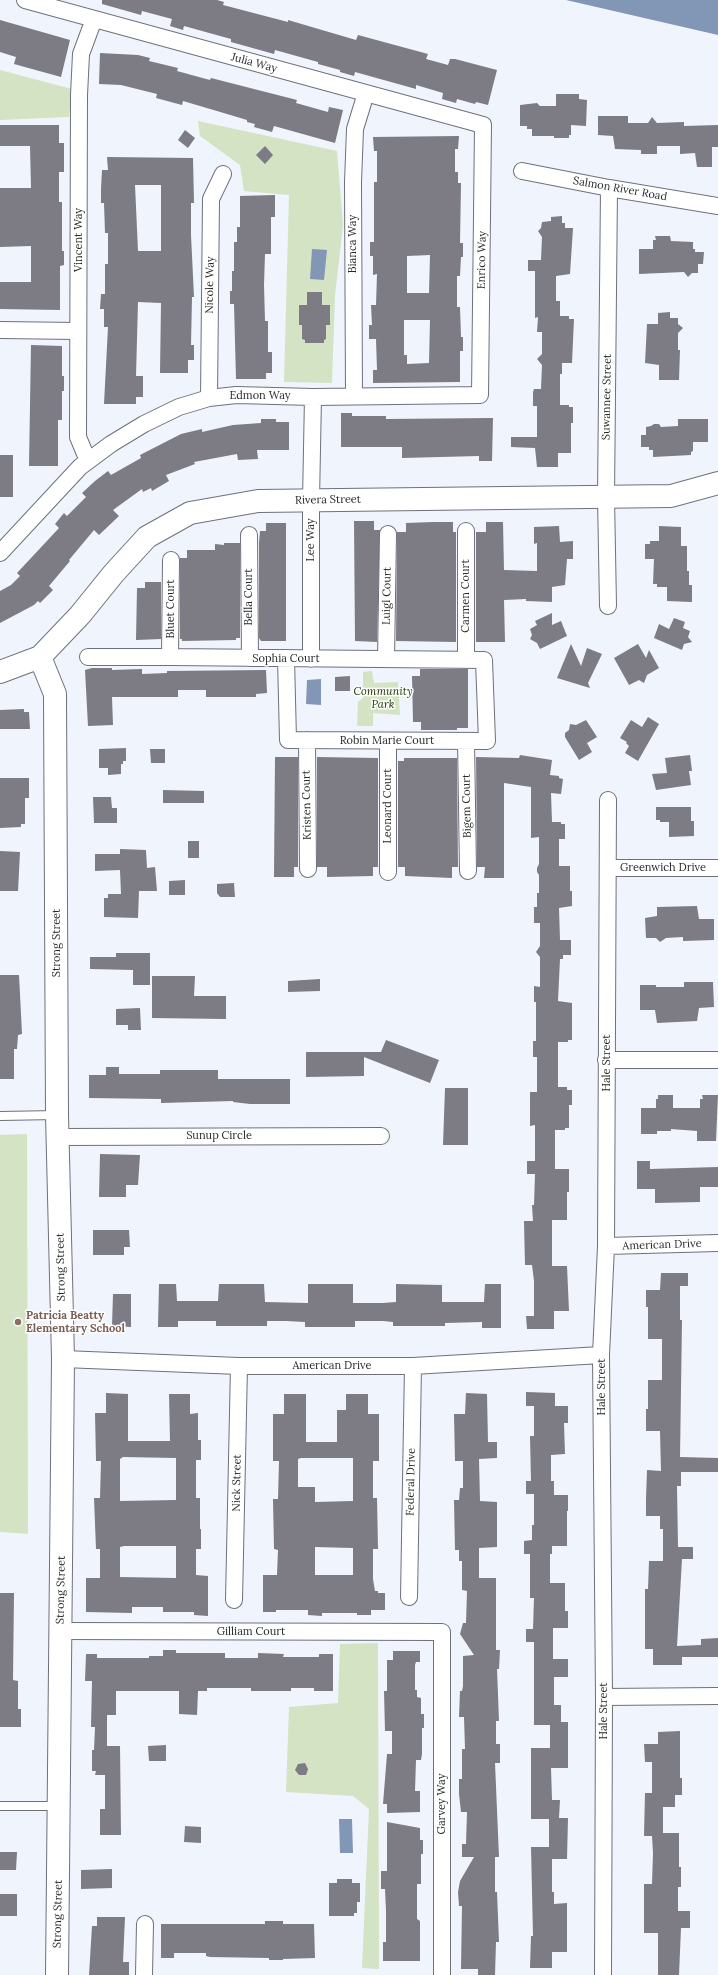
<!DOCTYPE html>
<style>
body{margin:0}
canvas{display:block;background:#f0f4fc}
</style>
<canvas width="718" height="1975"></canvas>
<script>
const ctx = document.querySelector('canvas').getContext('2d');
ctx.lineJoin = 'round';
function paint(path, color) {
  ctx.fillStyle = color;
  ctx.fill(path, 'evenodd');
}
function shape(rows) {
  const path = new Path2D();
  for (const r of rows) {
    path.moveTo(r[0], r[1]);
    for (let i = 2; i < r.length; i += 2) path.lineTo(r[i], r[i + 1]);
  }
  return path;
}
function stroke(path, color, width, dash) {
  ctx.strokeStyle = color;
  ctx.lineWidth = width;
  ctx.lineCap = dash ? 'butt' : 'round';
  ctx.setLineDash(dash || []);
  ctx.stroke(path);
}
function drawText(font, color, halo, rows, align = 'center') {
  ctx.font = font + ' Lora,serif';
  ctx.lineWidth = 3;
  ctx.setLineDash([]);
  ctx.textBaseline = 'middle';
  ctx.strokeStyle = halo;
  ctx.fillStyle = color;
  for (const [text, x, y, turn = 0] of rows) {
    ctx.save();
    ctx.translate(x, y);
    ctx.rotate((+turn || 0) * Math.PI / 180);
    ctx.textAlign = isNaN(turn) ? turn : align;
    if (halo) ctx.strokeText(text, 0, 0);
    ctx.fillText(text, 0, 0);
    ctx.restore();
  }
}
const green = shape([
 [0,70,72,89,69,117,0,120],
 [198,121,337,151,343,225,335,296,332,383,284,382,289,195,244,191,240,165,200,136],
 [372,671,374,683,398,682,400,715,373,713,373,726,357,726,358,702,363,698,363,672],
 [27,1134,28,1534,0,1532,0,1135],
 [378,1643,379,1969,362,1968,369,1809,353,1796,286,1792,289,1707,338,1703,340,1644]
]);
const water = shape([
 [566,0,718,0,718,35],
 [312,249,327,250,324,280,310,279],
 [321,679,321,705,306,704,307,680],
 [339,1819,352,1819,353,1853,340,1853]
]);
const building = shape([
 [102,0,217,0,224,2,223,5,288,22,288,20,356,40,358,35,428,54,426,59,448,65,450,59,455,59,497,70,488,105,476,102,475,104,457,99,456,103,442,99,443,93,416,85,416,89,355,72,354,76,340,72,340,70,318,64,318,62,275,50,274,54,231,42,231,39,184,26,183,30,170,26,172,19,142,11,141,15,102,4],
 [0,20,70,40,61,77,14,64,16,57,0,52],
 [100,53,138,55,150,58,149,61,178,68,177,71,210,80,211,78,297,100,296,103,328,112,329,107,343,110,335,143,274,126,272,132,254,127,255,124,247,122,247,120,217,111,183,101,182,105,156,98,157,94,121,85,99,84],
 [556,94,579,94,579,99,587,100,586,126,571,125,571,135,569,135,569,138,554,138,554,136,532,136,532,129,527,129,527,126,520,126,520,105,537,103,540,106,556,106],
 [598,116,628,116,628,123,648,123,652,117,657,123,684,122,684,126,718,125,718,147,712,147,712,167,697,167,695,153,680,154,680,146,657,146,657,154,641,154,641,150,615,149,613,136,598,135],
 [0,125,59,125,59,143,64,143,64,172,59,172,59,202,62,202,62,251,64,251,64,265,60,266,60,310,0,309,0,282,31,282,31,246,0,247,0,188,31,188,30,146,0,146],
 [185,130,195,138,188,148,178,140],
 [459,136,458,149,455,149,455,172,458,172,458,183,461,183,460,243,463,243,463,257,461,257,460,276,457,276,457,307,460,307,461,337,463,337,463,351,460,351,460,382,373,383,373,370,377,370,376,339,369,339,369,325,372,325,371,305,376,305,377,274,373,275,373,256,370,256,370,242,374,242,374,182,377,182,377,151,374,151,373,137],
 [430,255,429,293,407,293,407,256],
 [404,320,430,320,429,363,407,364,407,355,404,355],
 [265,146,273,155,265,164,256,155],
 [107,157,193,158,194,203,191,203,191,235,194,297,192,297,191,345,194,345,194,360,188,360,188,373,160,373,161,303,138,302,136,376,143,376,143,397,136,397,136,404,104,404,108,327,104,327,104,309,100,309,101,294,105,294,105,264,108,264,108,233,105,233,104,203,101,203,101,189,102,170,108,170],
 [135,185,161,185,161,251,138,251],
 [275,195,275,217,271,217,271,254,265,254,264,285,265,321,268,321,268,352,272,352,272,373,266,373,266,379,236,379,234,304,230,304,230,291,232,291,232,271,234,271,234,242,237,242,237,227,240,227,240,196],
 [562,216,562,223,565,223,565,228,573,228,570,274,556,276,556,301,560,301,560,316,569,316,569,319,574,319,572,363,562,363,562,374,560,374,560,405,569,405,569,407,573,407,573,423,571,423,571,453,558,453,558,467,537,467,535,448,511,447,511,437,537,437,537,406,533,406,533,392,534,389,541,389,542,365,537,359,542,354,542,332,537,332,538,317,535,318,535,271,528,271,528,260,541,260,542,237,538,231,541,228,542,222,551,221,551,217],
 [655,236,670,236,671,241,693,242,693,249,695,249,695,252,704,252,703,264,698,264,698,273,692,273,688,277,684,272,639,274,639,249,653,249,653,240,656,240],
 [307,292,322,292,322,305,330,305,330,325,326,325,326,339,324,340,324,343,305,343,305,340,302,339,302,325,299,325,299,305,307,305],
 [670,312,670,318,678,318,678,324,683,328,678,333,678,350,680,350,679,380,659,380,659,365,645,363,647,324,658,324,658,313],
 [31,345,62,346,62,376,64,376,64,391,62,391,62,420,58,420,58,466,29,466],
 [341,413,352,413,352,416,386,416,386,419,493,418,492,461,479,461,479,456,402,458,402,447,341,447],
 [261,419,276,419,276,422,289,422,289,450,257,450,258,459,238,460,237,454,194,462,195,464,166,475,169,481,152,491,151,488,143,492,142,489,113,510,119,516,99,535,94,530,69,560,70,561,49,586,53,590,40,603,38,601,34,605,0,623,0,591,11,585,20,576,17,573,59,528,55,524,64,513,67,516,86,497,82,493,95,481,108,471,111,475,141,458,140,455,181,434,202,429,202,432,233,425,261,423],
 [678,419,708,419,708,442,693,442,693,451,691,452,691,455,653,457,653,450,649,450,649,447,641,447,641,435,646,435,646,427,651,426,654,424,659,424,661,427,678,426],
 [0,455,13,455,13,497,0,497],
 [354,521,374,521,374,530,380,530,377,642,355,641],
 [433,522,453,522,453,532,456,532,456,642,396,641,397,532,406,532,406,523],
 [486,522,503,522,504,570,537,571,537,543,534,544,534,527,559,526,560,542,573,541,573,559,567,559,565,585,552,587,552,602,526,601,526,599,504,600,505,642,476,642,476,532,486,532],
 [266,523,286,523,286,641,261,641,259,638,259,543,260,531,266,531],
 [659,526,681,527,681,546,687,546,687,571,689,571,689,585,692,585,692,602,667,601,667,587,657,587,657,584,653,584,654,559,645,559,645,544,650,544,650,541,659,541],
 [224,543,240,543,240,638,236,638,236,640,182,641,182,639,180,639,180,558,187,558,187,550,215,550,215,544,224,545],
 [145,582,161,582,161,639,136,640,137,588,145,588],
 [552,613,552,625,561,621,567,636,540,649,537,643,530,639,532,635,530,629,537,625,535,621],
 [674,618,685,622,683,628,690,631,688,637,692,642,684,644,682,650,654,638,659,624,669,629],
 [571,644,581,666,587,648,602,654,588,683,590,688,557,678],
 [638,644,646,658,649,650,659,668,647,675,644,683,639,680,629,685,614,658],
 [92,668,112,668,112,670,142,669,142,674,167,673,167,671,266,670,267,693,256,694,256,697,206,697,206,690,178,690,178,697,112,697,113,725,88,726,85,670],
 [420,669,468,669,468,728,457,728,457,730,421,730,421,722,413,722,412,676,420,676],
 [350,676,350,691,335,691,335,677],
 [24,709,24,712,29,712,30,729,0,729,0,710],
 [648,717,659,724,638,761,625,753,629,746,626,743,627,742,620,738,631,720,642,727],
 [586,720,597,737,587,743,592,752,579,760,565,737,565,733,569,730,570,724,576,725],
 [126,748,126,761,123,761,123,764,121,764,121,774,108,775,108,768,99,768,99,749],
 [150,749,165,749,165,763,151,763],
 [520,755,552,760,550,775,559,776,559,778,563,779,561,794,551,793,552,822,561,822,561,824,565,824,565,839,559,839,559,866,570,866,570,891,572,891,572,906,559,908,560,940,571,940,571,955,563,955,563,959,560,959,558,1001,572,1003,572,1040,568,1040,568,1042,558,1042,558,1087,567,1087,567,1090,572,1090,572,1105,569,1105,569,1128,565,1128,565,1130,555,1130,555,1169,569,1169,569,1192,567,1192,567,1220,552,1220,552,1266,567,1266,569,1311,554,1311,554,1329,527,1329,526,1316,534,1316,534,1281,532,1265,525,1265,524,1221,533,1221,532,1205,534,1205,535,1174,527,1174,527,1161,535,1161,535,1125,530,1126,530,1092,537,1092,537,1057,533,1057,533,1041,536,1041,536,1002,534,1002,534,986,540,987,540,957,536,952,540,946,540,923,534,923,534,907,537,907,537,893,539,893,539,875,537,872,537,868,539,864,539,837,531,838,531,787,504,783,504,878,484,878,485,867,477,867,476,757,519,758],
 [690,755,692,771,689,771,691,785,656,790,652,774,667,773,665,758],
 [275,757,298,757,298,867,294,867,294,877,274,877],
 [317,757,378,758,378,867,373,867,373,876,327,877,327,867,317,867],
 [404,758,457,758,458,867,452,867,452,878,405,876,405,867,398,867,398,761,404,761],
 [0,778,29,778,29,798,25,798,25,824,21,824,21,827,0,828],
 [163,790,204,791,204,803,163,803],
 [93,797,111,797,112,808,117,808,117,823,94,823],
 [656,807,691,807,691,821,694,821,694,836,669,837,669,822,660,822,660,820,656,820],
 [188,841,199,841,199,858,188,858],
 [120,849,146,850,147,868,155,867,157,891,139,891,138,918,104,917,104,898,108,898,108,894,121,894,120,870,95,871,95,854,120,854],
 [0,851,20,852,18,891,0,891],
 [185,880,185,895,169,895,169,881],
 [234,883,235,897,220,897,217,893,217,884],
 [697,906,699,919,714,919,714,940,683,941,683,937,666,938,660,942,656,938,646,938,645,918,657,916,657,907],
 [116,953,150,953,150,985,133,985,133,970,90,969,90,957,116,957],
 [0,975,19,975,22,1034,18,1035,17,1049,14,1049,14,1079,0,1079],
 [152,976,195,976,194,996,226,996,226,1019,152,1018],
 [320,979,320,991,288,992,288,981],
 [684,982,713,982,714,1007,699,1008,697,1021,657,1023,655,1010,640,1010,640,985,656,985,656,987,684,987],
 [140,1008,141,1030,128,1030,128,1025,116,1025,116,1009],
 [386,1040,439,1060,430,1083,364,1057,364,1076,306,1077,306,1052,381,1052],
 [106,1067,119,1067,119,1074,160,1074,160,1070,218,1070,218,1079,290,1079,290,1104,250,1104,233,1102,233,1101,161,1103,161,1099,89,1098,89,1075,106,1075],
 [445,1088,468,1088,468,1145,443,1145],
 [658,1095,673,1095,673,1108,700,1108,700,1099,703,1099,702,1095,718,1095,716,1141,697,1141,697,1131,671,1129,671,1131,657,1131,657,1134,641,1134,641,1108,656,1108,656,1099,658,1099],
 [100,1154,140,1155,138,1185,126,1185,126,1197,99,1197],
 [637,1161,650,1161,650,1169,718,1167,718,1187,700,1187,700,1202,655,1203,655,1189,637,1189],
 [93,1230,129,1230,130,1247,124,1247,124,1255,93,1255],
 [661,1273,688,1273,688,1286,680,1286,680,1320,682,1320,680,1457,718,1458,718,1472,681,1472,681,1486,677,1486,678,1547,693,1547,693,1559,682,1559,677,1646,701,1645,701,1639,718,1638,718,1657,682,1657,682,1665,653,1665,653,1649,645,1649,645,1589,648,1589,649,1561,663,1561,663,1529,660,1529,660,1516,646,1516,646,1499,647,1470,661,1471,660,1431,646,1431,646,1409,648,1409,648,1380,662,1380,662,1339,648,1339,648,1307,646,1307,646,1290,660,1290],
 [159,1284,176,1284,177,1301,218,1301,219,1284,264,1284,265,1302,308,1303,308,1284,353,1284,353,1303,383,1303,396,1302,396,1284,442,1285,442,1302,484,1302,485,1284,501,1284,501,1328,482,1328,482,1322,445,1323,445,1326,393,1326,393,1322,383,1321,355,1321,355,1327,305,1327,305,1322,286,1321,267,1321,267,1326,216,1326,216,1321,178,1321,178,1327,158,1327],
 [113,1294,131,1294,131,1327,112,1326],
 [526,1392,555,1393,555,1406,568,1406,568,1423,564,1423,565,1454,551,1455,551,1481,554,1481,554,1495,568,1495,568,1511,567,1511,567,1546,552,1546,552,1554,550,1554,550,1583,565,1583,565,1611,568,1611,568,1628,553,1628,553,1659,568,1659,568,1677,554,1677,554,1705,561,1705,561,1722,568,1722,568,1768,551,1768,552,1800,560,1800,559,1818,568,1818,567,1859,552,1859,552,1892,554,1892,554,1904,567,1903,567,1952,552,1952,552,1968,530,1968,531,1936,533,1936,531,1847,549,1847,549,1819,531,1819,531,1748,550,1748,550,1725,534,1725,534,1642,526,1642,526,1629,533,1629,534,1598,530,1598,530,1554,524,1554,524,1541,532,1540,532,1525,534,1525,534,1494,526,1494,526,1481,531,1481,530,1436,534,1436,534,1406,526,1406],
 [106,1393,128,1394,128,1441,170,1441,169,1394,190,1394,190,1414,198,1413,198,1440,201,1440,201,1460,196,1460,196,1498,200,1498,200,1529,201,1529,201,1549,196,1549,196,1575,208,1576,208,1616,194,1615,194,1612,163,1612,163,1607,132,1607,132,1613,86,1612,86,1578,100,1578,100,1549,96,1549,94,1498,100,1498,101,1461,96,1461,95,1413,106,1413],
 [123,1457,176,1458,176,1500,120,1501,120,1459],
 [124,1546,176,1546,176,1578,120,1577,120,1547],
 [466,1393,487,1394,488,1442,497,1442,497,1458,479,1459,480,1501,497,1502,497,1547,479,1548,479,1578,496,1578,496,1650,500,1650,499,1669,497,1669,499,1721,496,1721,496,1744,500,1744,500,1763,495,1763,499,1857,495,1857,495,1892,497,1892,499,1942,496,1942,495,1975,478,1975,478,1969,461,1969,462,1906,459,1906,458,1892,460,1881,474,1857,462,1857,462,1844,466,1844,467,1812,461,1812,459,1794,459,1779,462,1779,462,1749,465,1749,464,1717,459,1717,460,1691,462,1691,463,1686,463,1656,474,1655,460,1634,463,1623,466,1623,467,1591,462,1590,462,1561,459,1561,459,1550,455,1550,454,1500,459,1500,460,1488,463,1488,463,1461,455,1461,454,1414,465,1414],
 [284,1394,306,1394,306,1442,337,1442,337,1410,346,1410,346,1394,368,1394,368,1414,379,1414,379,1461,373,1461,373,1498,377,1498,378,1549,373,1549,373,1579,375,1591,378,1591,378,1593,385,1593,385,1610,371,1610,371,1615,357,1615,357,1613,322,1613,322,1616,308,1615,308,1610,276,1610,276,1612,263,1612,263,1575,277,1575,278,1550,274,1549,273,1499,278,1499,279,1461,273,1461,273,1414,284,1414],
 [301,1458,353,1458,353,1501,315,1502,315,1487,298,1487,298,1459],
 [315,1547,353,1548,353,1575,315,1575],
 [0,1593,14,1593,13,1680,18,1681,18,1709,21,1709,21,1727,0,1727],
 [163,1650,176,1650,176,1653,225,1653,225,1658,258,1658,258,1653,284,1654,283,1657,319,1657,319,1654,333,1654,333,1691,314,1691,314,1688,291,1688,291,1691,251,1691,251,1688,207,1688,207,1691,198,1691,197,1715,179,1714,179,1691,116,1691,116,1715,107,1715,107,1746,120,1746,121,1835,100,1835,100,1809,105,1809,105,1775,95,1775,96,1771,92,1771,92,1750,94,1750,95,1727,91,1727,92,1681,85,1681,86,1654,97,1654,97,1658,149,1658,149,1656,163,1656],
 [393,1651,420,1651,420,1662,416,1662,415,1665,415,1690,417,1690,417,1697,421,1698,421,1714,424,1714,424,1728,422,1728,422,1754,421,1760,416,1760,415,1791,420,1791,420,1812,387,1813,387,1804,383,1804,387,1754,392,1754,392,1731,385,1731,384,1691,387,1691,387,1660,393,1660],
 [680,1731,680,1778,682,1778,682,1795,675,1795,675,1807,663,1807,663,1833,679,1833,679,1867,681,1867,681,1887,678,1887,678,1911,690,1911,690,1928,681,1928,679,1975,658,1975,658,1933,644,1933,644,1884,652,1884,653,1853,652,1836,644,1836,645,1793,652,1793,652,1762,645,1762,644,1744,658,1744,658,1732],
 [166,1745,166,1761,149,1761,148,1746],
 [305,1763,308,1769,306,1775,299,1775,295,1770,298,1764],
 [387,1822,420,1828,420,1840,423,1840,423,1854,421,1854,421,1884,417,1884,417,1919,420,1921,420,1961,383,1961,383,1942,386,1942,386,1911,385,1889,381,1889,381,1871,387,1871],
 [185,1826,201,1827,201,1843,184,1842],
 [0,1852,17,1852,16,1870,0,1870],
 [112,1869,112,1888,81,1889,81,1870],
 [337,1879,352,1879,352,1883,360,1883,360,1902,357,1902,357,1913,354,1913,354,1916,329,1916,329,1883,337,1883],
 [0,1894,17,1894,17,1916,0,1916],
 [97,1917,125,1917,123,1962,129,1962,129,1975,89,1975,92,1926,97,1926],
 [265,1921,283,1921,283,1924,314,1924,315,1958,283,1959,283,1960,269,1960,269,1958,210,1957,206,1956,206,1953,174,1953,174,1958,161,1958,161,1924,265,1924]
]);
const lane = shape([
 [0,1116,57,1115],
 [0,1806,57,1806]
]);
const street = shape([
 [522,171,609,188,718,206],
 [0,330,78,331],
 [354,396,353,182,355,129,366,93],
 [209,398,211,199,223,174],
 [88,461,78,437,79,95,81,54,94,19],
 [466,531,466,660],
 [249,535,250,658],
 [0,553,80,467,111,444,144,424,179,407,209,398,236,395,313,397,480,395,483,125,25,0],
 [608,606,606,497,609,188],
 [88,657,170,657,484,660,487,741,288,740,286,658],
 [170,657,171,560],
 [311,659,311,500,313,397],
 [386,659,388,534],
 [307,740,308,869],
 [466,741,468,871],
 [608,868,718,868],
 [388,872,388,741],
 [606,1060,718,1060],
 [58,1137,381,1136],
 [606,1246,718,1243],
 [63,1359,239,1366,413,1366,601,1355],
 [409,1597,413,1366],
 [234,1600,239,1366],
 [61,1631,442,1632,442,1975],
 [604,1697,718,1696],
 [144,1975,145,1924],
 [603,1975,604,1697,601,1355,606,1246,608,800]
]);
const secondary = shape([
 [40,657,55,694,57,1115,63,1359,57,1975],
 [0,672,40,657,80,615,114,573,147,537,190,513,258,501,671,496,718,483]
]);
const markers = [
 [18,1322,4,"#8d6e63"]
];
const streetNames = [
 ["Julia Way",254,63,15],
 ["Salmon River Road",620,189,10],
 ["Vincent Way",79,240,-90],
 ["Bianca Way",353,244,-90],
 ["Enrico Way",482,260,-89],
 ["Nicole Way",210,285,-89],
 ["Edmon Way",260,396],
 ["Suwannee Street",607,397,-89],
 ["Rivera Street",328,500,-1],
 ["Lee Way",311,540,-90],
 ["Luigl Court",387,596,-89],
 ["Carmen Court",466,596,-90],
 ["Bella Court",249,597,-90],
 ["Bluet Court",171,609,-90],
 ["Sophia Court",286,659],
 ["Robin Marie Court",387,741],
 ["Kristen Court",307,805,-91],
 ["Leonard Court",388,806,-90],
 ["Bigem Court",467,806,-91],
 ["Greenwich Drive",663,868],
 ["Strong Street",57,943,-90],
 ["Hale Street",607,1063,-90],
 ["Sunup Circle",219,1136],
 ["American Drive",662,1245,-2],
 ["Strong Street",61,1267,-91],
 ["American Drive",332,1366],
 ["Hale Street",602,1387,-90],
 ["Federal Drive",411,1482,-89],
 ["Nick Street",237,1483,-89],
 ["Strong Street",61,1590,-89],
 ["Gilliam Court",251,1632],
 ["Hale Street",604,1711,-90],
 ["Garvey Way",442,1804,-90],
 ["Strong Street",58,1914,-89]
];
const parkNames = [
 ["Community",383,692],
 ["Park",383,705]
];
const educationNames = [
 ["Patricia Beatty",26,1316],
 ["Elementary School",26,1329]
];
paint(green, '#d3e3c4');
paint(water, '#8297b5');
paint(building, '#7d7b83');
stroke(lane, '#6e7179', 10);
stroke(street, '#6e7179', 18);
stroke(secondary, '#6e7179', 24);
stroke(lane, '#fff', 8);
stroke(street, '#fff', 16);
stroke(secondary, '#fff', 22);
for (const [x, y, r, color] of markers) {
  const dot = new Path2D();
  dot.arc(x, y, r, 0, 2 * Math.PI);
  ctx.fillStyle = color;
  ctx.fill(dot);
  stroke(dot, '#fff', 1.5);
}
drawText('11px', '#26282b', '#fff', streetNames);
drawText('italic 11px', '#243902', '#fff', parkNames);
drawText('bold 11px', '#785e54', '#fff', educationNames, 'left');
</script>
